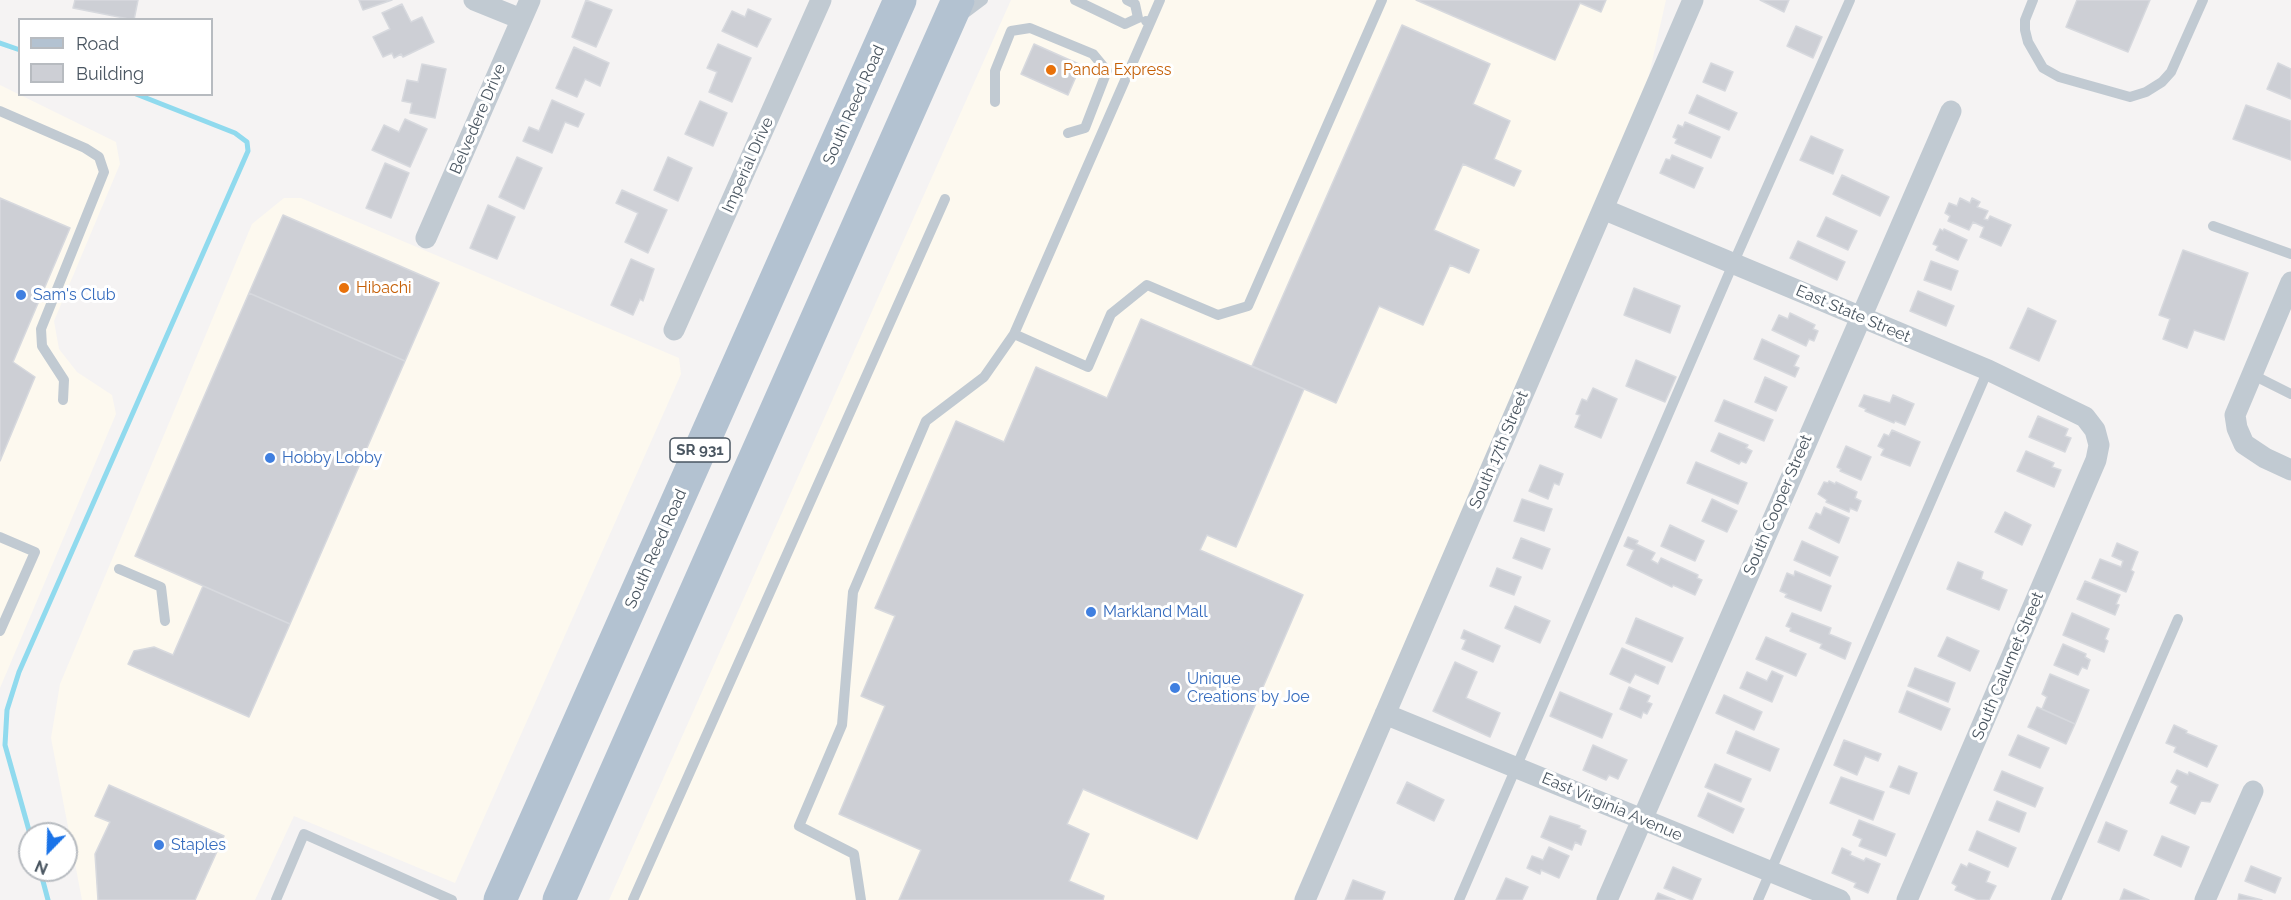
<!DOCTYPE html>
<style>
body{margin:0}
#map{position:relative;width:2291px;height:900px;overflow:hidden;background:#f5f3f3;font-family:Raleway,sans-serif}
canvas{display:block}
.legend{position:absolute;left:18px;top:18px;width:195px;height:78px;box-sizing:border-box;background:#fff;border:2px solid #b7bbc0;margin:0;padding:8px 10px;list-style:none;font-size:18px;color:#4a5661}
.legend li{display:flex;align-items:center;gap:12px;height:30px}
.legend b{width:30px;border:2px solid #b7bbc0}
.north{position:absolute;left:18px;top:822px;width:60px;height:60px;box-sizing:border-box;background:#fff;border:2px solid #b7bbc0;border-radius:50%;rotate:203deg;font-size:16px;font-weight:700;line-height:24px;text-align:center;color:#4a5661}
.north::after{content:'';display:block;margin:auto;width:21px;height:27px;background:#1a73e8;clip-path:polygon(50% 0,100% 100%,50% 72%,0 100%)}
</style>
<div id="map">
<canvas width="2291" height="900"></canvas>
<ul class="legend">
<li><b style="height:8px;background:#b3c2d1"></b>Road</li>
<li><b style="height:16px;background:#cdcfd5"></b>Building</li>
</ul>
<div class="north">N</div>
</div>
<script>
const ctx = document.querySelector('canvas').getContext('2d');
ctx.lineJoin = 'round';
function paint(path, color) {
  ctx.fillStyle = color;
  ctx.fill(path, 'evenodd');
}
function shape(rows) {
  const path = new Path2D();
  for (const r of rows) {
    path.moveTo(r[0], r[1]);
    for (let i = 2; i < r.length; i += 2) path.lineTo(r[i], r[i + 1]);
  }
  return path;
}
function stroke(path, color, width, dash) {
  ctx.strokeStyle = color;
  ctx.lineWidth = width;
  ctx.lineCap = dash ? 'butt' : 'round';
  ctx.setLineDash(dash || []);
  ctx.stroke(path);
}
function drawText(font, color, halo, rows, align = 'center') {
  ctx.font = font + ' Raleway,sans-serif';
  ctx.lineWidth = 6;
  ctx.setLineDash([]);
  ctx.textBaseline = 'middle';
  ctx.strokeStyle = halo;
  ctx.fillStyle = color;
  for (const [text, x, y, turn = 0] of rows) {
    ctx.save();
    ctx.translate(x, y);
    ctx.rotate((+turn || 0) * Math.PI / 180);
    ctx.textAlign = isNaN(turn) ? turn : align;
    if (halo) ctx.strokeText(text, 0, 0);
    ctx.fillText(text, 0, 0);
    ctx.restore();
  }
}
const commercial = shape([
 [1011,0,1666,0,1646,88,1293,900,609,900],
 [0,85,116,142,120,164,54,321,59,349,77,372,112,395,116,414,0,688],
 [284,198,301,198,679,358,681,374,455,883,294,816,255,900,82,900,51,738,60,684,252,224]
]);
const stream = shape([
 [0,43,20,50],
 [30,834,5,745,7,710,19,672,248,151,247,142,235,133,136,94],
 [40,870,48,900]
]);
const building = shape([
 [75,0,138,0,134,20,73,8,75,0],
 [359,0,392,0,363,10,359,0],
 [586,0,612,10,596,47,572,37,586,0],
 [1416,0,1606,0,1601,12,1580,3,1555,60,1416,0],
 [1760,0,1789,0,1784,12,1760,0],
 [2077,0,2150,0,2128,52,2066,27,2077,0],
 [402,4,411,22,422,17,434,42,403,57,401,54,394,58,392,53,383,57,373,37,390,29,382,13,402,4],
 [748,9,771,19,757,47,722,31,732,11,745,17,748,9],
 [1402,25,1490,64,1473,104,1510,121,1494,159,1521,171,1514,186,1463,164,1434,230,1479,250,1469,273,1450,265,1423,325,1379,306,1336,403,1252,366,1402,25],
 [1796,26,1822,37,1813,58,1787,46,1796,26],
 [718,44,751,58,732,102,709,92,717,72,707,68,718,44],
 [1034,44,1081,65,1068,95,1021,74,1034,44],
 [574,47,609,63,600,86,585,79,577,97,556,88,574,47],
 [1711,63,1733,72,1725,91,1703,82,1711,63],
 [2278,63,2291,69,2291,99,2267,89,2278,63],
 [422,64,446,69,435,118,410,113,412,103,402,101,407,80,418,82,422,64],
 [1697,95,1737,113,1729,130,1689,113,1697,95],
 [552,100,584,114,578,127,565,122,552,153,523,141,529,127,539,131,552,100],
 [700,101,727,113,713,146,685,134,700,101],
 [2246,105,2291,121,2291,160,2233,139,2246,105],
 [405,119,427,129,410,167,372,150,384,125,399,132,405,119],
 [1685,122,1720,137,1711,158,1675,143,1677,139,1673,137,1678,125,1683,127,1685,122],
 [1811,136,1843,150,1833,174,1800,160,1811,136],
 [1672,155,1703,168,1694,188,1660,173,1666,159,1670,160,1672,155],
 [517,157,542,168,524,209,499,197,517,157],
 [668,157,692,168,678,201,654,190,668,157],
 [385,163,409,173,391,218,366,208,385,163],
 [1842,175,1889,197,1880,216,1833,194,1842,175],
 [622,190,667,210,648,253,625,242,638,213,616,203,622,190],
 [0,198,70,228,13,362,35,377,0,461,0,198],
 [1960,198,1970,203,1972,198,1980,202,1977,207,1988,211,1984,219,1988,220,1990,216,2011,225,2001,246,1980,237,1984,227,1973,222,1969,230,1948,221,1950,216,1945,213,1949,203,1957,206,1960,198],
 [488,205,515,217,497,259,470,248,488,205],
 [283,215,439,283,405,361,249,293,283,215],
 [1826,217,1857,231,1848,250,1817,236,1826,217],
 [1940,229,1943,231,1944,229,1967,240,1958,260,1936,250,1938,246,1933,244,1940,229],
 [1798,241,1845,262,1837,280,1790,258,1798,241],
 [2183,250,2248,273,2224,340,2194,330,2187,348,2163,339,2170,319,2159,315,2183,250],
 [631,259,654,269,643,301,640,299,633,315,611,305,631,259],
 [1931,261,1958,271,1951,290,1924,280,1931,261],
 [1634,288,1680,306,1670,333,1624,315,1634,288],
 [1918,291,1954,306,1946,326,1910,311,1918,291],
 [249,293,405,361,290,624,135,556,249,293],
 [2028,308,2056,321,2039,361,2010,348,2028,308],
 [1790,313,1815,325,1813,329,1818,331,1814,341,1809,339,1806,346,1772,330,1779,315,1788,319,1790,313],
 [1141,319,1304,389,1236,547,1207,535,1200,550,1303,595,1197,839,1083,789,1067,824,1089,834,1069,881,1104,896,1103,900,899,900,921,850,839,814,885,706,861,696,895,616,875,608,956,421,1004,442,1036,367,1107,398,1141,319],
 [1762,339,1799,356,1794,366,1799,368,1795,377,1754,359,1762,339],
 [1636,360,1676,377,1665,402,1626,386,1636,360],
 [1765,377,1787,387,1776,411,1755,402,1765,377],
 [1593,388,1617,399,1601,438,1575,427,1580,415,1576,414,1582,399,1587,401,1593,388],
 [1864,395,1890,403,1893,395,1914,404,1905,425,1895,421,1894,423,1865,411,1866,409,1859,406,1864,395],
 [1724,400,1773,420,1764,441,1715,421,1724,400],
 [2038,416,2068,429,2065,436,2071,438,2065,452,2029,437,2038,416],
 [1892,430,1920,442,1910,466,1881,455,1884,449,1878,446,1884,434,1889,436,1892,430],
 [1719,433,1748,445,1746,448,1752,451,1746,463,1741,461,1739,464,1711,451,1719,433],
 [1846,446,1871,457,1861,480,1840,471,1841,469,1837,467,1846,446],
 [2026,451,2054,463,2052,467,2061,470,2054,487,2017,471,2026,451],
 [1696,462,1747,483,1738,504,1687,483,1696,462],
 [1540,465,1563,474,1559,485,1554,483,1548,499,1529,491,1540,465],
 [1829,481,1835,484,1836,482,1857,492,1855,498,1861,501,1857,511,1850,508,1849,512,1826,502,1827,500,1818,494,1824,482,1828,483,1829,481],
 [1522,499,1552,509,1544,531,1514,521,1522,499],
 [1712,499,1737,511,1727,532,1702,521,1712,499],
 [1824,507,1849,518,1839,543,1809,528,1816,513,1821,515,1824,507],
 [2005,512,2031,525,2022,545,1995,532,2005,512],
 [1670,525,1704,541,1695,561,1661,546,1670,525],
 [1628,537,1638,541,1636,544,1655,553,1651,560,1658,564,1661,558,1698,575,1697,578,1702,580,1695,595,1673,585,1672,587,1627,565,1634,550,1624,546,1628,537],
 [1521,538,1550,549,1542,569,1513,558,1521,538],
 [1802,541,1838,557,1830,576,1794,560,1802,541],
 [2117,543,2138,552,2131,570,2134,572,2126,592,2092,578,2100,559,2121,567,2123,561,2112,556,2117,543],
 [1958,562,1983,572,1981,579,2007,590,1999,610,1947,589,1958,562],
 [1497,568,1521,577,1514,595,1490,586,1497,568],
 [1795,571,1831,586,1821,611,1785,597,1787,594,1780,591,1787,573,1794,576,1795,571],
 [2085,581,2120,595,2116,604,2119,605,2115,615,2077,599,2085,581],
 [203,586,290,624,249,717,128,664,134,651,154,647,173,655,203,586],
 [1515,606,1550,621,1540,643,1505,628,1515,606],
 [1792,613,1831,628,1829,634,1851,643,1845,659,1820,648,1822,644,1790,631,1791,628,1786,626,1792,613],
 [2072,613,2109,629,2105,639,2108,641,2104,652,2063,635,2072,613],
 [1636,618,1683,638,1672,662,1626,643,1636,618],
 [1464,630,1500,646,1493,662,1462,649,1466,640,1461,638,1464,630],
 [1766,637,1806,654,1796,676,1756,659,1766,637],
 [1947,637,1979,651,1970,671,1938,656,1947,637],
 [2063,644,2086,654,2085,657,2090,660,2087,669,2082,667,2078,675,2054,665,2063,644],
 [1622,648,1665,667,1658,684,1635,674,1630,683,1610,674,1622,648],
 [1455,662,1477,672,1466,698,1500,713,1490,737,1433,711,1455,662],
 [1915,668,1955,683,1948,702,1908,686,1915,668],
 [1772,671,1783,676,1772,702,1740,688,1747,672,1767,681,1772,671],
 [2050,674,2089,690,2075,724,2042,709,2047,697,2042,694,2050,674],
 [1629,687,1650,696,1647,702,1652,704,1647,714,1643,712,1641,718,1620,709,1629,687],
 [1907,691,1950,709,1941,730,1899,712,1907,691],
 [1560,692,1612,714,1602,738,1550,716,1560,692],
 [1724,695,1762,712,1754,730,1716,713,1724,695],
 [2037,707,2075,724,2066,744,2028,727,2037,707],
 [2174,725,2187,731,2186,733,2217,746,2207,767,2174,752,2176,747,2166,743,2174,725],
 [1736,731,1779,749,1770,771,1727,753,1736,731],
 [2018,735,2049,748,2040,768,2009,755,2018,735],
 [1844,740,1881,754,1878,761,1865,756,1857,775,1834,765,1844,740],
 [1593,745,1627,760,1618,779,1609,775,1606,780,1583,770,1593,745],
 [1715,764,1751,779,1741,802,1705,787,1715,764],
 [1899,766,1917,773,1909,794,1890,787,1899,766],
 [2177,770,2188,775,2189,772,2218,785,2210,802,2201,801,2195,814,2170,803,2178,786,2171,782,2177,770],
 [2002,771,2043,788,2035,807,1994,790,2002,771],
 [1841,777,1884,792,1873,820,1830,803,1841,777],
 [1407,782,1444,800,1434,821,1397,803,1407,782],
 [109,785,224,836,195,900,98,900,95,854,110,822,95,816,109,785],
 [1708,793,1744,809,1733,833,1698,816,1708,793],
 [1997,801,2026,813,2019,832,1989,820,1997,801],
 [1550,816,1580,826,1579,828,1586,831,1581,845,1575,842,1572,850,1541,837,1550,816],
 [1859,820,1895,834,1886,856,1859,846,1862,839,1853,835,1859,820],
 [2106,822,2127,831,2119,851,2098,842,2106,822],
 [1977,831,2016,848,2008,867,1969,850,1977,831],
 [2162,836,2189,847,2181,867,2154,855,2162,836],
 [1549,847,1569,856,1559,878,1541,870,1540,874,1527,868,1532,856,1543,860,1549,847],
 [1842,848,1851,852,1850,855,1864,861,1866,858,1880,864,1868,893,1854,887,1856,883,1832,873,1842,848],
 [1969,863,1990,872,1986,882,1996,886,1989,900,1978,900,1955,890,1957,886,1952,883,1961,864,1967,867,1969,863],
 [2251,866,2281,878,2275,893,2245,881,2251,866],
 [1673,867,1701,879,1692,900,1664,888,1673,867],
 [1506,878,1528,887,1522,900,1496,900,1506,878],
 [1353,880,1385,892,1382,900,1345,900,1353,880],
 [2124,889,2149,900,2120,900,2124,889],
 [1658,893,1675,900,1655,900,1658,893],
 [2239,894,2262,900,2238,900,2239,894]
]);
const lane = shape([
 [1075,0,1125,24,1138,18],
 [1127,0,1135,4,1138,18],
 [2033,0,2025,20,2025,30,2028,42,2043,68,2059,77,2130,97,2146,92,2162,82,2171,72,2203,0],
 [963,15,983,0],
 [1146,21,1150,23,1160,0],
 [995,102,995,71,1011,31,1030,28,1093,54,1107,71,1085,128,1068,133],
 [0,111,85,148,99,157,104,172,41,329,42,346,64,380,63,400],
 [2213,226,2291,254],
 [1014,334,1150,23],
 [2251,374,2291,394],
 [0,537,35,552,0,631],
 [119,569,161,587,165,621],
 [276,900,304,834,452,900],
 [633,900,945,199],
 [861,900,854,854,799,826,842,725,853,592,926,421,984,377,1014,334,1088,367,1111,314,1147,285,1218,315,1248,306,1382,0],
 [1459,900,1733,264,1850,0],
 [1758,900,1988,370],
 [2056,900,2178,619]
]);
const street = shape([
 [474,0,521,19],
 [1603,209,1988,370,2085,417,2095,430,2099,445,2096,460,1907,900],
 [426,238,530,0],
 [2291,282,2235,415,2237,428,2244,444,2265,458,2291,470],
 [674,330,821,0],
 [1385,714,1840,900],
 [1305,900,1693,0],
 [1607,900,1951,111],
 [2205,900,2253,791]
]);
const primary = shape([
 [500,900,900,0],
 [559,900,958,0]
]);
const markers = [
 [1051,70,6,"#e8710a"],
 [344,288,6,"#e8710a"],
 [21,295,6,"#3f7fe0"],
 [270,458,6,"#3f7fe0"],
 [1091,612,6,"#3f7fe0"],
 [1175,688,6,"#3f7fe0"],
 [159,845,6,"#3f7fe0"]
];
const shields = [
 [700,450,60]
];
const shieldNames = [
 ["SR 931",700,450]
];
const foodNames = [
 ["Panda Express",1063,70],
 ["Hibachi",356,288]
];
const streetNames = [
 ["South Reed Road",854,105,-66],
 ["Belvedere Drive",478,119,-67],
 ["Imperial Drive",748,165,-66],
 ["East State Street",1853,314,23],
 ["South 17th Street",1499,450,-67],
 ["South Cooper Street",1778,505,-67],
 ["South Reed Road",656,549,-66],
 ["South Calumet Street",2008,666,-67],
 ["East Virginia Avenue",1612,807,23]
];
const shopNames = [
 ["Sam's Club",33,295],
 ["Hobby Lobby",282,458],
 ["Markland Mall",1103,612],
 ["Unique",1187,679],
 ["Creations by Joe",1187,697],
 ["Staples",171,845]
];
paint(commercial, '#fdf9ef');
stroke(stream, '#90daee', 5);
paint(building, '#cdcfd5');
stroke(building, '#d7d9de', 1.5);
stroke(lane, '#c1cad2', 10);
stroke(street, '#c1cad2', 21);
stroke(primary, '#b3c2d1', 33);
for (const [x, y, r, color] of markers) {
  const dot = new Path2D();
  dot.arc(x, y, r, 0, 2 * Math.PI);
  ctx.fillStyle = color;
  ctx.fill(dot);
  stroke(dot, '#fff', 2);
}
for (const [x, y, w] of shields) {
  const box = new Path2D();
  box.roundRect(x - w / 2, y - 12, w, 24, 4.5);
  ctx.fillStyle = '#fff';
  ctx.fill(box);
  stroke(box, '#4a5661', 1.5);
}
drawText('bold 15px', '#4a5661', null, shieldNames);
drawText('16px', '#c56008', '#fff', foodNames, 'left');
drawText('16px', '#4a5661', '#fff', streetNames);
drawText('16px', '#366cbe', '#fff', shopNames, 'left');
</script>
